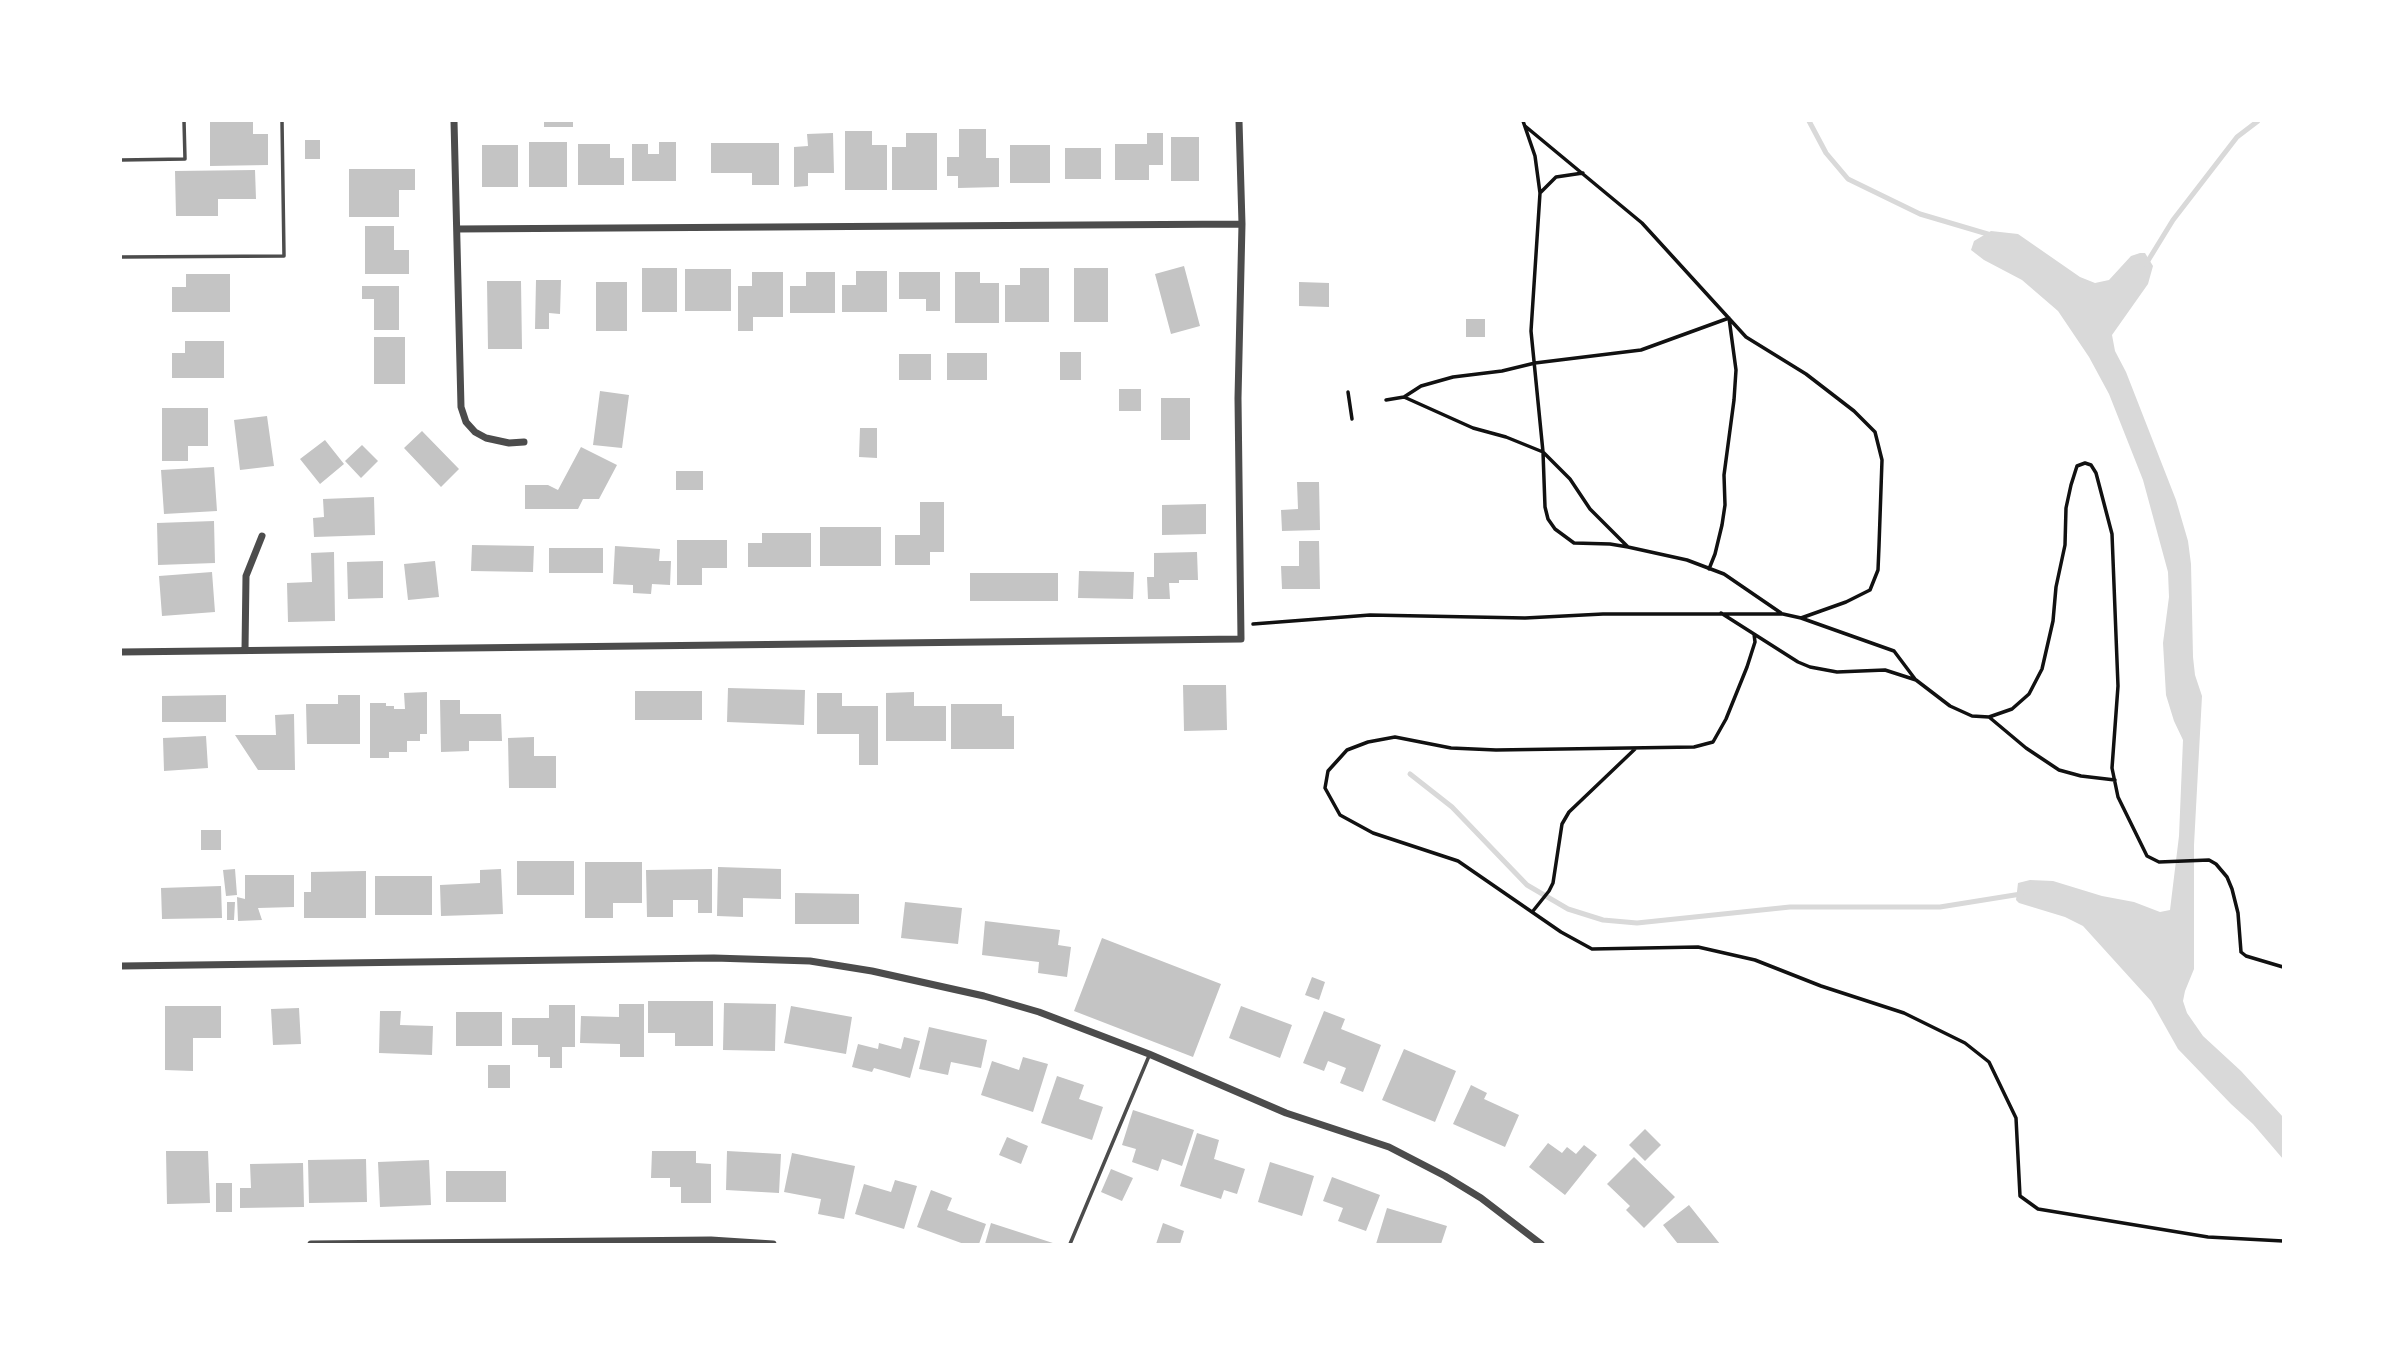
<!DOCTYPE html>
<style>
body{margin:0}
#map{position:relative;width:2404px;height:1365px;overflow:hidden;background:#fff;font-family:"Crimson Pro",serif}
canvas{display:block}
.frame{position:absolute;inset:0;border:122px solid #fff;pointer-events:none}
</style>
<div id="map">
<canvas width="2404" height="1365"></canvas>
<div class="frame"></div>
</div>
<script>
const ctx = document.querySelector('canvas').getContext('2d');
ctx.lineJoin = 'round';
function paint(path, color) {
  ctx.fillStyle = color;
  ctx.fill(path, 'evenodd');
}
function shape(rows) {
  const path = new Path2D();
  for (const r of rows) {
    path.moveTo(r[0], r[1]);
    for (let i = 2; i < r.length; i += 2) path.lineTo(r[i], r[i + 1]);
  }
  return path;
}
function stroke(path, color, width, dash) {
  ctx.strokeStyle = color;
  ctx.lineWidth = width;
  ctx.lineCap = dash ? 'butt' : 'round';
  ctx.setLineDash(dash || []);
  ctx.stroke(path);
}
const water = shape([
 [1991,231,2018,234,2080,277,2095,283,2109,280,2131,256,2140,253,2145,253,2153,266,2148,284,2112,335,2115,351,2126,372,2176,500,2188,541,2191,564,2193,657,2195,675,2202,696,2194,845,2194,969,2185,991,2183,1001,2187,1013,2203,1036,2241,1071,2283,1117,2283,1159,2253,1124,2231,1104,2178,1049,2151,1001,2083,926,2065,917,2019,903,2016,900,2018,883,2030,880,2053,881,2102,896,2134,902,2160,912,2170,910,2179,836,2183,740,2174,721,2166,695,2163,643,2169,597,2168,572,2143,480,2109,394,2089,357,2058,311,2022,280,1984,260,1971,250,1974,241]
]);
const stream = shape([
 [1809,121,1826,153,1848,179,1920,214,1991,235],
 [2146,264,2173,220,2237,137,2258,121],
 [1410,774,1452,807,1527,885,1568,909,1603,920,1637,923,1790,907,1940,907,2021,894]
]);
const building = shape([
 [210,121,253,121,253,134,268,134,268,165,210,166],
 [544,121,573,121,573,127,544,127],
 [959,129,986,129,986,158,999,158,999,187,958,188,958,176,947,176,947,157,959,157],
 [845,131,872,131,872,145,887,145,887,190,845,190],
 [833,133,834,173,808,173,808,186,794,187,794,147,808,146,807,134],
 [906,133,937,133,937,190,892,190,892,147,906,147],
 [1147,133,1163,133,1163,165,1149,165,1149,180,1115,180,1115,144,1147,144],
 [1171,137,1199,137,1199,181,1171,181],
 [305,140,320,140,320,159,305,159],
 [529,142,567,142,567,187,529,187],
 [659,142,676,142,676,181,632,181,632,144,648,144,648,154,659,154],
 [711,143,779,143,779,185,752,185,752,173,711,173],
 [578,144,610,144,610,158,624,158,624,185,578,185],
 [482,145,518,145,518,187,482,187],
 [1010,145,1050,145,1050,183,1010,183],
 [1065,148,1101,148,1101,179,1065,179],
 [349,169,415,169,415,190,399,190,399,217,349,217],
 [255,170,256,199,218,199,218,216,176,216,175,171],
 [365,226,394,226,394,250,409,250,409,274,365,274],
 [1184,266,1200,326,1171,334,1155,274],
 [642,268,677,268,677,312,642,312],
 [1020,268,1049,268,1049,322,1005,322,1005,285,1020,285],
 [1074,268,1108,268,1108,322,1074,322],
 [685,269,731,269,731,311,685,311],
 [856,271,887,271,887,312,842,312,842,285,856,285],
 [752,272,783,272,783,317,753,317,753,331,738,331,738,286,752,286],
 [806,272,835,272,835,313,790,313,790,286,806,286],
 [899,272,940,272,940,311,926,311,926,299,899,299],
 [955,272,980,272,980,283,999,283,999,323,955,323],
 [186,274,230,274,230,312,172,312,172,287,186,287],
 [536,280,561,280,560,314,549,313,549,329,535,329],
 [487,281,521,281,522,349,488,349],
 [596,282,627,282,627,331,596,331],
 [1299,282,1329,283,1329,307,1299,306],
 [362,286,399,286,399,330,374,330,374,299,362,299],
 [1466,319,1485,319,1485,337,1466,337],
 [374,337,405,337,405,384,374,384],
 [185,341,224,341,224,378,172,378,172,353,185,353],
 [1060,352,1081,352,1081,380,1060,380],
 [947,353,987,353,987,380,947,380],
 [899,354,931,354,931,380,899,380],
 [1119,389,1141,389,1141,411,1119,411],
 [600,391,629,395,622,448,593,445],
 [1161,398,1190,398,1190,440,1161,440],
 [162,408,208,408,208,446,188,446,188,461,162,461],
 [267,416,274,466,240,470,234,420],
 [860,428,877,428,877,458,859,457],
 [422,431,459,469,441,487,404,448],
 [325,440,344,464,320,484,300,459],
 [362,445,378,461,361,478,345,461],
 [581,447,617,465,599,499,583,499,578,509,525,509,525,485,548,485,558,490],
 [214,467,217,511,164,514,161,470],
 [676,471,703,471,703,490,676,490],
 [1297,482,1319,482,1320,530,1282,531,1281,510,1298,509],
 [374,497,375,535,314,537,313,518,324,517,323,499],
 [920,502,944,502,944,552,930,552,930,565,895,565,895,535,920,535],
 [1206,504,1206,534,1162,535,1162,505],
 [214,521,215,563,158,565,157,523],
 [820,527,881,527,881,566,820,566],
 [762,533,811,533,811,567,748,567,748,543,762,543],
 [677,540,727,540,727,568,702,568,702,585,677,585],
 [1299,541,1319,541,1320,589,1282,589,1281,566,1299,566],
 [472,545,534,546,533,572,471,571],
 [615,546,660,549,659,561,671,561,670,585,652,584,651,594,633,593,633,585,613,584],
 [549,548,603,548,603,573,549,573],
 [334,552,335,621,288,622,287,583,312,582,311,553],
 [1197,552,1198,580,1179,580,1179,583,1169,583,1170,599,1148,599,1147,577,1154,577,1154,553],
 [383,561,383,598,348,599,347,562],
 [435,561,439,597,408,600,404,564],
 [1079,571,1134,572,1133,599,1078,598],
 [212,572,215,612,162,616,159,576],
 [970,573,1058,573,1058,601,970,601],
 [1183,685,1226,685,1227,730,1184,731],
 [728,688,805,690,804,725,727,722],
 [635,691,702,691,702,720,635,720],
 [427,692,427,734,420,734,420,741,407,741,407,752,389,752,389,758,370,758,370,703,386,703,386,706,394,706,394,709,405,709,404,693],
 [914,692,914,706,946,706,946,741,886,741,886,693],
 [817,693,842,693,842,706,878,706,878,765,859,765,859,734,817,734],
 [226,695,226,722,162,722,162,696],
 [338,695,360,695,360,744,307,744,306,704,338,704],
 [440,700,460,700,460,714,501,714,502,741,469,741,469,751,441,752],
 [951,704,1002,704,1002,716,1014,716,1014,749,951,749],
 [294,714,295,770,258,770,235,735,276,735,275,715],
 [206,736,208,768,164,771,163,738],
 [534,737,534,756,556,756,556,788,509,788,508,738],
 [201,830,221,830,221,850,201,850],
 [517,861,574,861,574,895,517,895],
 [585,862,642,862,642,903,613,903,613,918,585,918],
 [718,867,781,869,781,899,743,898,743,917,717,916],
 [235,869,237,895,226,896,223,870],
 [501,869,503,914,441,916,440,885,480,883,480,870],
 [712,869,712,913,698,913,698,900,673,900,673,917,647,917,646,870],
 [366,871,366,918,304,918,304,892,311,892,311,872],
 [245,875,294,875,294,907,258,908,262,920,238,921,237,897,245,899],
 [375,876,432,876,432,915,375,915],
 [221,886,222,918,162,919,161,888],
 [795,893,859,894,859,924,795,924],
 [227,902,235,902,234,920,227,920],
 [905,902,962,908,958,944,901,938],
 [985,921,1060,930,1058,945,1071,947,1067,977,1038,973,1039,962,982,955],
 [1102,938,1221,984,1193,1057,1074,1011],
 [1312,977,1325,982,1319,1000,1305,995],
 [648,1001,713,1001,713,1046,675,1046,675,1033,648,1033],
 [724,1003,776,1004,775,1051,723,1050],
 [619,1004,644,1004,644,1057,620,1057,620,1044,580,1043,581,1016,619,1017],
 [549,1005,575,1005,575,1047,562,1047,562,1068,550,1068,550,1057,538,1057,538,1045,512,1045,512,1018,549,1018],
 [165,1006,221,1006,221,1038,193,1038,193,1071,165,1070],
 [791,1006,852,1017,846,1054,784,1043],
 [1241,1006,1292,1025,1280,1058,1229,1038],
 [299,1008,301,1044,273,1045,271,1009],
 [380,1011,401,1011,400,1025,433,1026,432,1055,379,1053],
 [1324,1011,1345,1019,1341,1029,1381,1045,1363,1092,1340,1083,1346,1068,1328,1061,1324,1071,1303,1063],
 [456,1012,502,1012,502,1046,456,1046],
 [929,1027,987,1040,981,1068,951,1062,948,1075,919,1069],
 [904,1037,920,1041,910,1078,874,1068,872,1072,852,1067,858,1044,878,1049,879,1043,901,1049],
 [1404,1049,1456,1071,1435,1122,1382,1100],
 [1023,1057,1048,1064,1033,1112,981,1095,992,1061,1019,1070],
 [488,1065,510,1065,510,1088,488,1088],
 [1057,1076,1084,1085,1079,1099,1103,1107,1092,1140,1041,1123],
 [1471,1085,1487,1093,1484,1099,1519,1115,1505,1147,1453,1124],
 [1133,1110,1194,1130,1182,1166,1162,1159,1158,1171,1132,1162,1136,1149,1122,1145],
 [1645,1129,1661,1145,1645,1161,1629,1145],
 [1197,1133,1219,1140,1214,1159,1245,1169,1237,1194,1224,1190,1221,1199,1180,1186],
 [1007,1137,1028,1146,1021,1164,999,1155],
 [1548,1143,1562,1153,1567,1147,1576,1154,1584,1145,1597,1155,1565,1195,1529,1167],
 [166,1151,208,1151,210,1203,167,1204],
 [652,1151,696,1151,696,1163,711,1164,711,1203,681,1203,681,1187,670,1187,670,1178,651,1178],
 [727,1151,781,1154,779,1193,726,1190],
 [792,1153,855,1166,844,1219,818,1214,821,1199,784,1192],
 [1634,1157,1675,1197,1644,1228,1626,1210,1630,1206,1607,1184],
 [366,1159,367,1202,309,1203,308,1160],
 [429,1160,431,1205,380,1207,378,1162],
 [1270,1162,1314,1176,1302,1216,1258,1202],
 [303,1163,304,1207,240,1208,240,1188,251,1188,250,1164],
 [1111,1169,1133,1178,1122,1201,1101,1192],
 [446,1171,506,1171,506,1202,446,1202],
 [1332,1177,1380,1195,1366,1231,1338,1221,1343,1208,1323,1201],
 [895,1180,917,1186,904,1229,855,1214,864,1184,891,1192],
 [216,1183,232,1183,232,1212,216,1212],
 [931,1190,952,1198,947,1210,986,1224,979,1244,964,1244,917,1227],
 [1689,1205,1720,1244,1678,1244,1663,1225],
 [1387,1208,1447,1226,1441,1244,1376,1244],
 [991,1223,1056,1244,985,1244],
 [1163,1223,1184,1231,1180,1244,1156,1244]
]);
const path = shape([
 [1523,121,1535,156,1540,193,1531,331,1543,452,1545,507,1548,519,1555,529,1574,543,1610,544,1628,547],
 [1525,126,1642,223,1746,337,1806,374,1854,411,1875,432,1882,460,1879,546,1878,570,1870,590,1846,602,1801,618],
 [1540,193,1556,177,1583,173],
 [1348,392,1352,419],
 [1404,397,1421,386,1453,377,1502,371,1535,363,1641,350,1729,318,1736,370,1734,400,1724,475,1725,505,1722,525,1715,554,1709,569],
 [1386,400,1404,397,1473,428,1506,437,1543,452,1570,479,1590,509,1628,547,1687,560,1724,574,1781,613],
 [1721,613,1798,662,1810,667,1837,672,1885,670,1916,680,1950,706,1972,716,1989,717,2012,709,2029,694,2042,669,2053,621,2056,587,2065,545,2066,508,2071,485,2077,466,2085,463,2091,465,2096,473,2112,534,2118,686,2112,768,2118,797,2147,856,2159,862,2209,860,2216,864,2227,877,2232,889,2238,913,2241,952,2246,956,2283,967],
 [1253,624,1370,615,1525,618,1603,614,1783,614,1801,618,1894,651,1915,679],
 [1754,634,1755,642,1747,667,1726,719,1713,742,1694,747,1496,750,1451,748,1395,737,1368,742,1347,750,1328,771,1325,788,1340,815,1373,833,1458,861,1561,932,1592,949,1698,947,1755,960,1821,986,1904,1013,1965,1043,1989,1062,2016,1118,2020,1196,2038,1209,2208,1237,2283,1241],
 [1989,717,2026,748,2059,770,2081,776,2115,780],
 [1533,911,1549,891,1553,883,1562,824,1569,812,1635,749]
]);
const service = shape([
 [121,160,185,159,184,121],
 [121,257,284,256,282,121],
 [1070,1244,1149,1056]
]);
const minor = shape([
 [454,121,461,407,466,422,475,432,486,438,509,443,524,442],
 [457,229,1242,224],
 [245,650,246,576,262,536],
 [121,652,1241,639,1238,398,1242,224,1239,121],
 [121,966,714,958,810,961,872,971,984,996,1039,1012,1149,1054,1286,1113,1389,1147,1445,1176,1481,1198,1541,1244],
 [311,1244,711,1240,773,1244]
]);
paint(water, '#d9d9d9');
stroke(stream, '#d9d9d9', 5);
paint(building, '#c4c4c4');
stroke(path, '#111', 3.5);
stroke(service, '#4c4c4c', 3.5);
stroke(minor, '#4c4c4c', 7);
</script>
